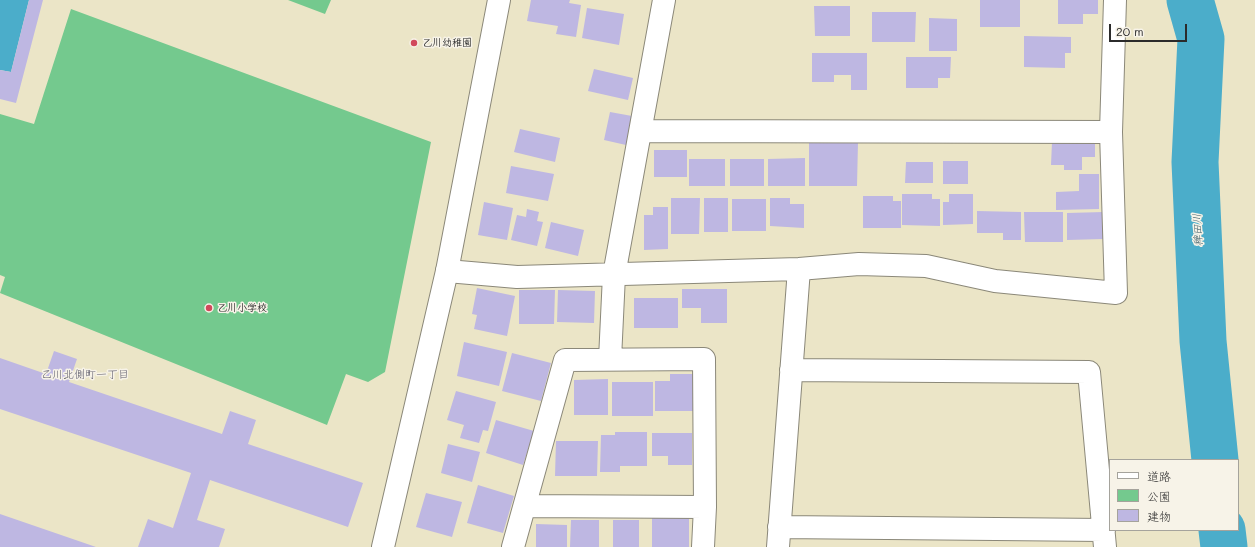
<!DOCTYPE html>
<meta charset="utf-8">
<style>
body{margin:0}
#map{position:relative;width:1255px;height:547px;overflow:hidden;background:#ebe5c7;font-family:Mali,"Klee One",sans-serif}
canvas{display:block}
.legend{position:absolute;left:1109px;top:459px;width:130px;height:72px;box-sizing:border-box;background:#f7f3e8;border:1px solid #a5a39c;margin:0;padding:5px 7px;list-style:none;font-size:12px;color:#2b2b2b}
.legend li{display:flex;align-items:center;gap:8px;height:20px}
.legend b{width:20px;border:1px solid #a5a39c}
.scale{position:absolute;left:1109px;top:24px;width:78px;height:18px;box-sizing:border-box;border:2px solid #2b2b2b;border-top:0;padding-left:5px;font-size:12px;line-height:14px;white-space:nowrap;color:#2b2b2b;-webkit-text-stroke:3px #f7f3e8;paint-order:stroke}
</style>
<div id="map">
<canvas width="1255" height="547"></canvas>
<ul class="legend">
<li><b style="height:5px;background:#fff"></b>道路</li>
<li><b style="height:11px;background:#74c98e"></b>公園</li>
<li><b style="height:11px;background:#beb7e2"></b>建物</li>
</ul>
<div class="scale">20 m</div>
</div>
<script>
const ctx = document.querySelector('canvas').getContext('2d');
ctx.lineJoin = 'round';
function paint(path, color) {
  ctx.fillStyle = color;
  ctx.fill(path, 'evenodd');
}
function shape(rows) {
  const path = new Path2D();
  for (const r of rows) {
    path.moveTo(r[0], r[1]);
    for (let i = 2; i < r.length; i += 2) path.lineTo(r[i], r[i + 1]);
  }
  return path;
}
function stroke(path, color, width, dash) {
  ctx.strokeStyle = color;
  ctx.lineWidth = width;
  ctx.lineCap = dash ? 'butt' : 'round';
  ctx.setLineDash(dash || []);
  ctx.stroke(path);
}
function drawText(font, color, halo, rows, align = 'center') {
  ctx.font = font + ' Mali,"Klee One",sans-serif';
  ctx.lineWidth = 3;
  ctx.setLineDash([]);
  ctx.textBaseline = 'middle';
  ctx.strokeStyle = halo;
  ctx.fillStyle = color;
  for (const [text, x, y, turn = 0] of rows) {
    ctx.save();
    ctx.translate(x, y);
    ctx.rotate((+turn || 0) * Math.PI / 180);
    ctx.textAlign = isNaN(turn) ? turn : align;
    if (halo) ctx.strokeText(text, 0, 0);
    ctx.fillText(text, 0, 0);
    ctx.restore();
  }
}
const green = shape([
 [288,0,331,0,325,14],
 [71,9,431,142,385,372,368,382,346,374,327,425,0,293,5,277,0,275,0,114,34,124]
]);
const water = shape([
 [0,0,29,0,11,72,0,70]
]);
const river = shape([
 [1190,0,1201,39,1195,162,1203,341,1215,460],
 [1222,530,1224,547]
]);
const building = shape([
 [29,0,43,0,16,103,0,99,0,70,11,72],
 [531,0,570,0,569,3,581,5,576,37,556,34,558,26,527,21],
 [980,0,1020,0,1020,27,980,27],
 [1058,0,1098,0,1098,14,1083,14,1083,24,1058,24],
 [814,6,850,6,850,36,815,36],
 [587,8,624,14,619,45,582,38],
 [872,12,916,12,915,42,872,42],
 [929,18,957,19,957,51,929,51],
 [1024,36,1071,37,1071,53,1065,53,1065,68,1024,67],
 [812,53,867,53,867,90,851,90,851,75,834,75,834,82,812,82],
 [906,57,951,57,950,78,938,78,938,88,906,88],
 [594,69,633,78,628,100,588,91],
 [610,112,632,116,626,145,604,140],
 [520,129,560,138,555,162,514,152],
 [809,142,858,142,857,186,809,186],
 [1052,142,1095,143,1095,157,1082,157,1082,170,1064,170,1064,165,1051,165],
 [654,150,687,150,687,177,654,177],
 [805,158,805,186,768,186,768,159],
 [689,159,725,159,725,186,689,186],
 [730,159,764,159,764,186,730,186],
 [943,161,968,161,968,184,943,184],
 [906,162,933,162,933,183,905,183],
 [511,166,554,174,548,201,506,193],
 [1079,174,1099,174,1099,209,1056,210,1056,192,1079,191],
 [902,194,932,194,932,199,940,199,940,226,902,225],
 [949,194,973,194,973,224,943,225,943,202,949,202],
 [863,196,893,196,893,201,901,201,901,228,863,228],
 [671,198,700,198,699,234,671,234],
 [704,198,728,198,728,232,704,232],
 [770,198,790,198,790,204,804,204,804,228,770,226],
 [732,199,766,199,766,231,732,231],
 [484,202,513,208,507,240,478,235],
 [653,207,668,207,668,249,644,250,644,215,653,215],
 [527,209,539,212,537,221,543,222,537,246,511,240,517,215,526,217],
 [977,211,1021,212,1021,240,1003,240,1003,233,977,233],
 [1024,212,1063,212,1063,242,1025,242],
 [1104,212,1104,239,1067,240,1067,213],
 [551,222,584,230,578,256,545,248],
 [477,288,515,296,507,336,474,329,477,315,472,314],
 [682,289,727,289,727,323,701,323,701,308,682,308],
 [519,290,555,290,554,324,519,324],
 [558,290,595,291,594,323,557,322],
 [634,298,678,298,678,328,634,328],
 [464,342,507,352,499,386,457,376],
 [54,351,77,359,69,382,222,434,230,411,256,420,248,444,363,483,348,527,210,480,197,520,225,529,219,547,138,547,148,519,173,528,191,473,0,409,0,358,46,374],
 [512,353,551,363,541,401,502,391],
 [670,374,695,374,695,411,655,411,655,381,670,381],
 [608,379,608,415,574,415,574,380],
 [612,382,653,382,653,416,612,416],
 [456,391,496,402,488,431,483,430,479,443,460,438,464,425,447,420],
 [496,420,534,431,523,465,486,453],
 [615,432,647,432,647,466,620,466,620,472,600,472,601,435,615,435],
 [652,433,692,433,692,465,668,465,668,456,652,456],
 [556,441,598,441,597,476,555,476],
 [448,444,480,452,472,482,441,473],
 [478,485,514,496,503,533,467,523],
 [426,493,462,502,452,537,416,527],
 [0,514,96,547,0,547],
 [652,518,689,518,689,547,652,547],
 [571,520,599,520,599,547,570,547],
 [613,520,639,520,639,547,613,547],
 [536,524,567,525,567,547,536,547]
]);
const minor = shape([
 [641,131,1111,132],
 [447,271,517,277,799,269,859,264,926,266,995,281,1116,293,1111,132,1115,0],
 [610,359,614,275,664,0],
 [791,370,1089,372,1105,547],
 [525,506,705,507],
 [779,527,1104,530],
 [513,547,565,360,704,359,705,507,703,547],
 [778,547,799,269]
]);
const tertiary = shape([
 [383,547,447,271,499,0]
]);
const markers = [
 [414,43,4,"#d1495b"],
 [209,308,4,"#d1495b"]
];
const poiNames = [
 ["乙川幼稚園",422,43],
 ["乙川小学校",217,308]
];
const waterNames = [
 ["稗田川",1198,230,-93]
];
const neighbourhoodNames = [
 ["乙川北側町一丁目",85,375]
];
paint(green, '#74c98e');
paint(water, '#4badca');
stroke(river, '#4badca', 47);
paint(building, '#beb7e2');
stroke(minor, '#8b8879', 24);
stroke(tertiary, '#8b8879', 24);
stroke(minor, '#fff', 22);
stroke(tertiary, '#fff', 22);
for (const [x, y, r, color] of markers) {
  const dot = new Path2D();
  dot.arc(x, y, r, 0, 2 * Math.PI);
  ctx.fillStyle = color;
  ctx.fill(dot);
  stroke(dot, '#f7f3e8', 1.5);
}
drawText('bold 10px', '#2b2b2b', '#f7f3e8', poiNames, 'left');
drawText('italic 11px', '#365863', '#f7f3e8', waterNames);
drawText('11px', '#5e5c6b', '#f7f3e8', neighbourhoodNames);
</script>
